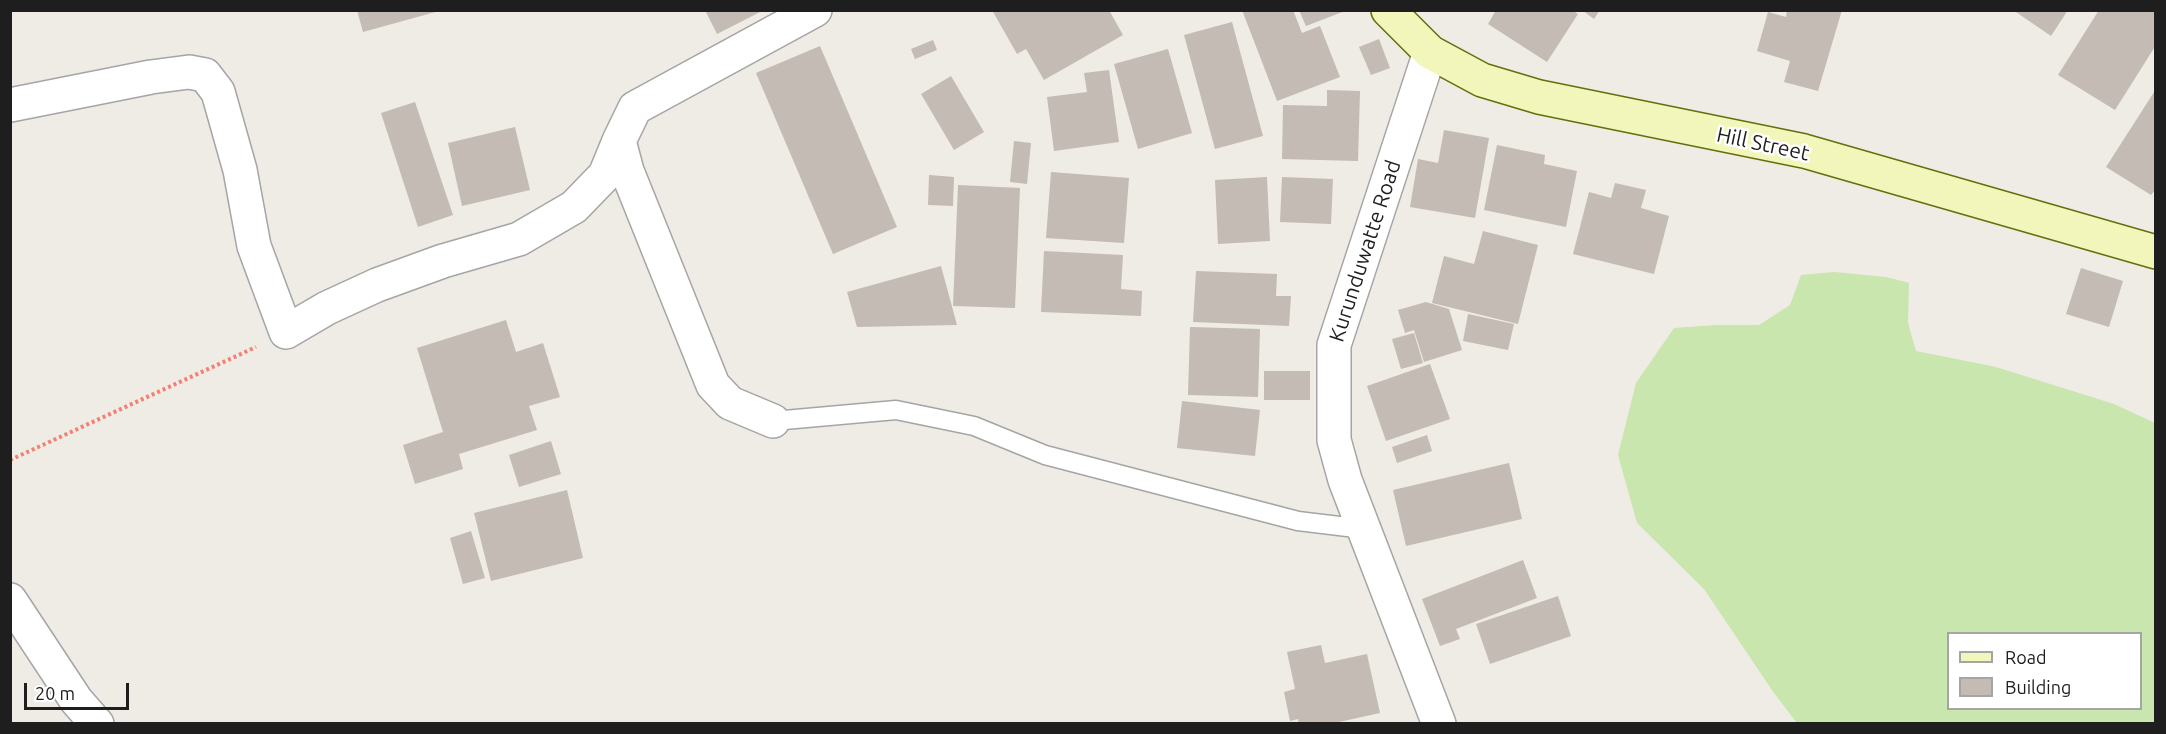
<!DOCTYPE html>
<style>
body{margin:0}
#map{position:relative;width:2166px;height:734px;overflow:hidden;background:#efebe5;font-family:Ubuntu,sans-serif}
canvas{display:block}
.frame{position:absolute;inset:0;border:12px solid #1e1e1e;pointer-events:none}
.legend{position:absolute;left:1947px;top:632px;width:195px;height:78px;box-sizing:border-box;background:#fff;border:2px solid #a5a5a5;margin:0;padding:8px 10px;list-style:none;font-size:18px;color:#1e1e1e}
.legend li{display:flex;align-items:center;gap:12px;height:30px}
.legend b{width:30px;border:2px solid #a5a5a5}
.scale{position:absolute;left:24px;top:683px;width:105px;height:27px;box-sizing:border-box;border:3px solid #1e1e1e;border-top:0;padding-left:8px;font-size:18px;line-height:21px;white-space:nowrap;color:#1e1e1e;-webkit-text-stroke:4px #fff;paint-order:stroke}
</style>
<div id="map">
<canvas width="2166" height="734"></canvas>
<div class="frame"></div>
<ul class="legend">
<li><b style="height:8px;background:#f2f6bb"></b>Road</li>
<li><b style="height:16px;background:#c3bbb4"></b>Building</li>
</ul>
<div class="scale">20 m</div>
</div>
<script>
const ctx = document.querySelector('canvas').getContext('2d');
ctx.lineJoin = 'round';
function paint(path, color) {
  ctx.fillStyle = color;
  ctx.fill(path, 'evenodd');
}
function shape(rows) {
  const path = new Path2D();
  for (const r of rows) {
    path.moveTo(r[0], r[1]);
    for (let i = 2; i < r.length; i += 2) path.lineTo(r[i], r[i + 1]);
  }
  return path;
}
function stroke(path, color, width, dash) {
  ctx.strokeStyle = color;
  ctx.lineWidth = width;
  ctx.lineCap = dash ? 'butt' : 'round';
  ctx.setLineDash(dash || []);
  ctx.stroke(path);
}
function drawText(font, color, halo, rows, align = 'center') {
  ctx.font = font + ' Ubuntu,sans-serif';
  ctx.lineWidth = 5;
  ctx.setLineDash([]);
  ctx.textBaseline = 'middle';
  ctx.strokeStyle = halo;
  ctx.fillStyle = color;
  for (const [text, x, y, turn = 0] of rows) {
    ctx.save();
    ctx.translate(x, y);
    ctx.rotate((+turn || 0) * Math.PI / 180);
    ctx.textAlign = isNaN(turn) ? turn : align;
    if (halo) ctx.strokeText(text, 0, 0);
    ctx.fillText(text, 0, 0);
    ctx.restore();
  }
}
const grass = shape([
 [1834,272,1886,277,1909,283,1908,323,1916,351,1996,367,2114,404,2155,423,2155,723,1797,723,1774,693,1704,589,1637,523,1618,455,1636,383,1674,328,1716,325,1759,325,1790,305,1801,275],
 [1948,634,2140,634,2140,708,1948,708]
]);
const building = shape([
 [357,10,439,10,439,11,363,32],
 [705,10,764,10,717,34],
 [992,10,1109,10,1123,35,1044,80,1026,49,1017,54],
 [1242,10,1293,10,1302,33,1320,26,1340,77,1277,101],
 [1299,10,1345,10,1345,11,1306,26],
 [1496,10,1572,10,1578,14,1547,62,1488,24],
 [1582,10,1600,10,1594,19],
 [1787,10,1842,10,1818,91,1784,82,1790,61,1757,51,1768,12,1786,17],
 [2013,10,2068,10,2051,36],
 [2099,10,2156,10,2156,45,2115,110,2058,75],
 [1232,22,1263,136,1215,149,1184,35],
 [1379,39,1390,68,1371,75,1359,47],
 [933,40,937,50,915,59,911,49],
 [820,46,897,227,833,254,756,73],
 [1168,49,1192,133,1138,149,1114,64],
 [1109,70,1119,142,1054,151,1047,97,1087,92,1084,73],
 [951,76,984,132,954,150,921,94],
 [2156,89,2156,189,2151,195,2106,167],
 [1327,90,1360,91,1358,161,1282,159,1283,105,1327,106],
 [415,102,453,215,418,227,381,113],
 [515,127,530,190,462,206,448,143],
 [1444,130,1489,138,1475,218,1410,207,1418,159,1438,163],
 [1014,141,1031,143,1027,184,1010,182],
 [1497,145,1545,155,1544,164,1577,171,1566,227,1484,210],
 [1051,172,1129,178,1124,243,1046,238],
 [929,175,954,177,953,206,928,205],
 [1267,177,1270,241,1218,244,1215,180],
 [1282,177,1333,179,1331,224,1280,222],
 [1615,183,1646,190,1641,208,1669,216,1654,274,1573,254,1589,192,1611,198],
 [958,185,1020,188,1015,308,953,306],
 [1483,231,1538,245,1518,324,1432,303,1444,256,1474,264],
 [1044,251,1123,255,1121,289,1142,291,1141,316,1041,312],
 [941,266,957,325,857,327,847,292],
 [2081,268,2123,281,2109,327,2066,314],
 [1196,271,1277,274,1276,296,1291,296,1289,326,1193,322],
 [1426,302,1449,309,1462,350,1424,362,1414,330,1405,333,1398,310],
 [1468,314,1514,324,1508,350,1463,341],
 [506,320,516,352,543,343,560,397,529,406,537,430,459,454,463,469,415,484,403,445,443,432,417,348],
 [1190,327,1260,329,1258,397,1188,395],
 [1414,333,1423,363,1401,369,1392,339],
 [1430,364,1450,419,1386,441,1367,386],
 [1264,371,1310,371,1310,400,1264,400],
 [1182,401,1260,410,1255,456,1177,448],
 [1427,435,1432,451,1397,463,1392,447],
 [551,441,561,474,519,487,509,455],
 [1509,463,1522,519,1406,546,1393,490],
 [567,490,583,558,491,581,474,513],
 [471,531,485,578,463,584,450,538],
 [1523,560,1537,598,1456,629,1460,639,1440,646,1422,599],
 [1558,596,1571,636,1490,664,1476,624],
 [1321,645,1325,663,1367,654,1380,713,1330,724,1299,724,1298,719,1290,721,1284,692,1295,689,1287,652]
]);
const path = shape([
 [10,460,256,347]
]);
const service = shape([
 [773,421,896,410,974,426,1045,455,1298,521,1364,529]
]);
const minor = shape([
 [1430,52,1334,345,1334,440,1345,480,1439,724],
 [10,105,151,77,189,72,205,75,218,92,240,170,254,246,286,332,327,308,377,285,443,261,519,239,574,207,605,175,619,141],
 [773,421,730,403,713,385,627,171,619,141,635,108,815,10],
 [10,600,76,700,97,724]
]);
const secondary = shape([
 [1388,10,1430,52,1482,80,1539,97,1804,151,2156,252]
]);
const streetNames = [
 ["Hill Street",1763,144,12],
 ["Kurunduwatte Road",1365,251,-72]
];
paint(grass, '#c8e6ad');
paint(building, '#c3bbb4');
stroke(service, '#a5a5a5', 21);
stroke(minor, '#a5a5a5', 36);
stroke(secondary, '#63700a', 36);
stroke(path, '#f38171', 4, [3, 3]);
stroke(service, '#fff', 18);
stroke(minor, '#fff', 33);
stroke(secondary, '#f2f6bb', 33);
drawText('21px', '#1e1e1e', '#fff', streetNames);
</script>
